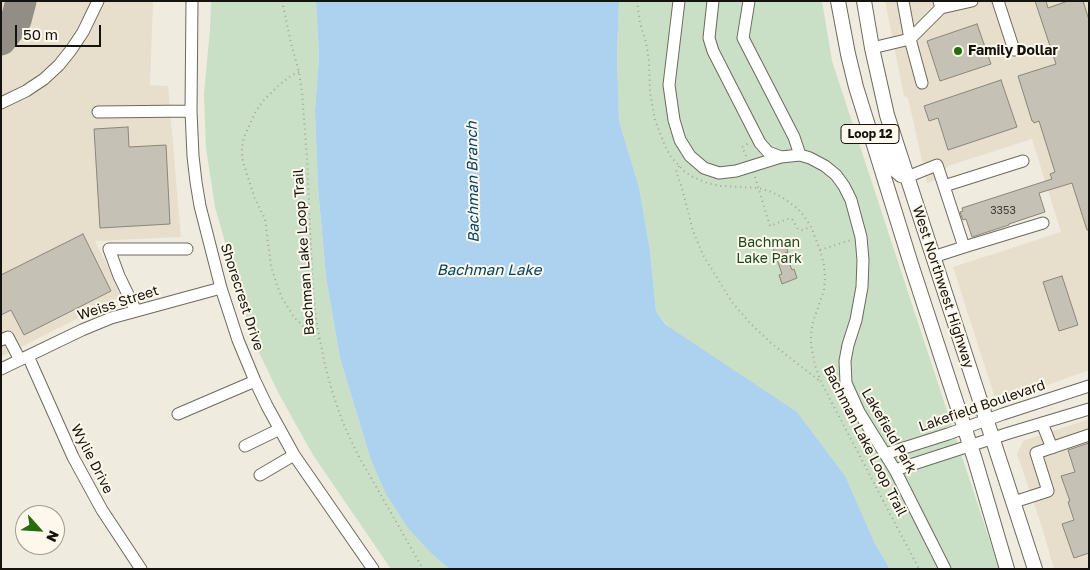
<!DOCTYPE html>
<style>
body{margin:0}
#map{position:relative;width:1090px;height:570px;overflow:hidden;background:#efebde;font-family:"Golos Text",sans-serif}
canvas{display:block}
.frame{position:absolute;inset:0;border:2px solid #15130f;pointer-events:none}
.north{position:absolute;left:15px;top:505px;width:50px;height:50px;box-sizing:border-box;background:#fdf8eb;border:1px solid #a09c93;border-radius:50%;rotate:116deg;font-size:14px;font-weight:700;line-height:20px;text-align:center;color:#15130f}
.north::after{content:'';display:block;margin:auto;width:18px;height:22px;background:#266e0c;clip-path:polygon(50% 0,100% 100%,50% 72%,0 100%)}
.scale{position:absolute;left:15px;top:25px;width:86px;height:22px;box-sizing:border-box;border:2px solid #15130f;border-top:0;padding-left:6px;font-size:15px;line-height:18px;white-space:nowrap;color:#15130f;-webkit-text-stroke:4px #fdf8eb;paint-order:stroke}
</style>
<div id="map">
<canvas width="1090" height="570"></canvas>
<div class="frame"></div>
<div class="north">N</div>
<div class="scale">50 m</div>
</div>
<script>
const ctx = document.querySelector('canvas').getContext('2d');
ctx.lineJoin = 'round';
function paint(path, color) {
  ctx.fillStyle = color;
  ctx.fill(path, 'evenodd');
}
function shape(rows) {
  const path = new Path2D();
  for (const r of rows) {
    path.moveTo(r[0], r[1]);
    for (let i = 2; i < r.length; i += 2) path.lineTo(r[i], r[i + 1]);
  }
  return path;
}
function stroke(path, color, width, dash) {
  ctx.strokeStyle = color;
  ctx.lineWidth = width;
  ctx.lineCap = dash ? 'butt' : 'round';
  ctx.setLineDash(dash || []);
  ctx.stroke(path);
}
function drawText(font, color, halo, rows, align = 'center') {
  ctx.font = font + ' "Golos Text",sans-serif';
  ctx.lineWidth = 4;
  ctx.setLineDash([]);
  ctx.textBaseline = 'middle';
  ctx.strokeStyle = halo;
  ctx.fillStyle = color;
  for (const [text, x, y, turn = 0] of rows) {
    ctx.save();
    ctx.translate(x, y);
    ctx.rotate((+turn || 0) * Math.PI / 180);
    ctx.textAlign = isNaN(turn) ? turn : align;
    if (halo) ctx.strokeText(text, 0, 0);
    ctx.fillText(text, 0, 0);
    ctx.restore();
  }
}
const built = shape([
 [1,1,153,1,150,85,168,86,181,237,95,241,122,296,1,357],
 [885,1,1089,1,1089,370,1004,401,995,398,953,267,1061,232,1032,139,948,166,945,170,947,176,927,183,908,98,904,96],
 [1089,419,1089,569,1054,569,1042,527,1017,454,1023,441]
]);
const green = shape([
 [211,1,315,1,316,3,319,56,315,111,318,188,326,277,340,358,370,457,432,554,449,569,391,569,313,455,279,394,253,340,215,207,206,148,204,94,210,29],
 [619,1,822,1,832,61,999,569,890,569,874,542,666,324,656,311,650,251,639,187,619,121,617,56]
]);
const water = shape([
 [316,1,619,1,617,56,619,121,639,187,650,251,656,311,666,325,797,412,845,476,874,542,890,569,449,569,432,554,408,528,386,494,370,457,340,358,326,277,318,188,315,111,319,56]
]);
const taxiway = shape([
 [1,40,16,20,21,1]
]);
const building = shape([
 [1035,1,1046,1,1048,8,1068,1,1083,1,1089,20,1089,230,1087,230,1072,183,1039,193,1045,212,1009,224,1009,225,972,237,966,219,963,220,960,212,963,211,962,208,1052,179,1050,174,1055,172,1039,121,1034,123,1033,121,1032,121,1018,76,1056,64,1035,1],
 [977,24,991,64,940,81,927,41,977,24],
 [1001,80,1017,127,948,150,938,118,929,121,924,106,1001,80],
 [128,127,129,147,166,145,170,224,100,228,94,129,128,127],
 [83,234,111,291,24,335,11,310,1,315,1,275,83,234],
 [785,243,788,252,785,253,792,270,794,269,797,278,782,284,779,275,782,274,773,248,785,243],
 [1062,276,1078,325,1059,331,1043,282,1062,276],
 [1089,443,1089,553,1074,558,1062,524,1074,520,1068,502,1070,501,1061,476,1075,472,1068,450,1089,443]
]);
const path = shape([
 [282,1,291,43,299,72,302,92,307,159,313,290,316,320,325,365,332,391,343,423,358,455,423,569],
 [637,1,640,23,646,42,649,61,650,92,655,120,665,146,671,157,685,172,693,177,707,183,720,186,758,188,769,191,782,197,797,208,804,216,811,227,820,250,824,265,825,277,824,290,813,322,811,334,811,345,815,365,821,382,919,569],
 [299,72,292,75,279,85,263,101,256,111,244,137,242,147,242,154,243,162,255,199,265,219,271,266,278,288,282,298,294,317,303,326,320,340],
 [746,156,742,147,749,143],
 [679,166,676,172,682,188,693,231,703,255,732,302,750,323,771,343,821,382],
 [755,177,770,226,787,219,792,219,798,229,802,230,811,227],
 [820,250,851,240],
 [883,501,895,495]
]);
const minor = shape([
 [192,1,191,111,193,156,196,182,200,206,221,288,238,340,255,381,267,406,294,455,373,569],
 [679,1,669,85,674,120,680,140,690,156,704,168,719,173,736,171,781,157,800,155,810,158,825,166,836,175,844,186,851,200,861,237,863,260,862,287,856,320,848,345,845,361,846,383,859,412,895,470,945,569],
 [713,1,709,38,713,51,760,143,768,152,781,157],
 [749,1,743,38,794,137,800,155],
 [903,1,910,39,922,83],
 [998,1,1014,50],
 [941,8,972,1],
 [872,48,910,39,941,8,939,1],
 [1,103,26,91,44,79,59,65,71,50,83,32,98,1],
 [98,112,191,111],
 [1023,161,944,186,964,247,1043,223],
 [907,177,937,165,944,186],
 [933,257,964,247],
 [136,311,119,276,109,249,187,249],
 [1,340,8,337,20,360],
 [28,356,73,457,102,510,141,569],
 [1,369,82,330,111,318,221,288],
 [178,414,255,381],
 [1042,423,1052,448],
 [245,446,280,429],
 [885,454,948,434,1003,414,1089,386],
 [895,470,1009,433,1089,409],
 [260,475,294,455],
 [1014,502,1048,491,1036,453,1089,435]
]);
const major = shape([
 [838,1,848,54,856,87,911,264,975,460,1007,569],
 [864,1,872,48,887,115,1035,569],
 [882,143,892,167,901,175,907,177]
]);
const markers = [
 [958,51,5,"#266e0c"]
];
const numberNames = [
 ["3353",1003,211]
];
const shields = [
 [870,134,58]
];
const shieldNames = [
 ["Loop 12",870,134]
];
const poiNames = [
 ["Family Dollar",968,51]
];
const parkNames = [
 ["Bachman",769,243],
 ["Lake Park",769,259]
];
const streetNames = [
 ["Bachman Lake Loop Trail",304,252,-94],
 ["West Northwest Highway",943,287,72],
 ["Shorecrest Drive",242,297,72],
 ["Weiss Street",118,303,-18],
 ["Lakefield Boulevard",982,406,-19],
 ["Lakefield Park",889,431,60],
 ["Bachman Lake Loop Trail",865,441,63],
 ["Wylie Drive",92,459,63]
];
const waterNames = [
 ["Bachman Branch",473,182,-91],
 ["Bachman Lake",489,270]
];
paint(built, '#e7dfcb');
paint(green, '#c9e0c7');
paint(water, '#acd2ef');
stroke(taxiway, '#928e86', 31);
paint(building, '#c6c1b5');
stroke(building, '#8a867a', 1);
stroke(minor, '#6d695d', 13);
stroke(major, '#6d695d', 16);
stroke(path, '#a5a198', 2, [1, 4]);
stroke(minor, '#fff', 11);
stroke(major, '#fff', 14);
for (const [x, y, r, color] of markers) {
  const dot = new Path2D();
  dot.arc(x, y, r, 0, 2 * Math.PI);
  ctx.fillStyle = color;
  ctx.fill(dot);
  stroke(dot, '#fdf8eb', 2);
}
drawText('11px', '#413e38', null, numberNames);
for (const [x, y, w] of shields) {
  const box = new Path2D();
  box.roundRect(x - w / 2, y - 9.5, w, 19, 4);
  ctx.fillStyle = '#fdf8eb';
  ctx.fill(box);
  stroke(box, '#15130f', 1);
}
drawText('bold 12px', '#15130f', null, shieldNames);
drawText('bold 14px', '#15130f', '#fdf8eb', poiNames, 'left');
drawText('14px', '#1b481c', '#fdf8eb', parkNames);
drawText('14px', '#15130f', '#fdf8eb', streetNames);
drawText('italic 15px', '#004166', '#fdf8eb', waterNames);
</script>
